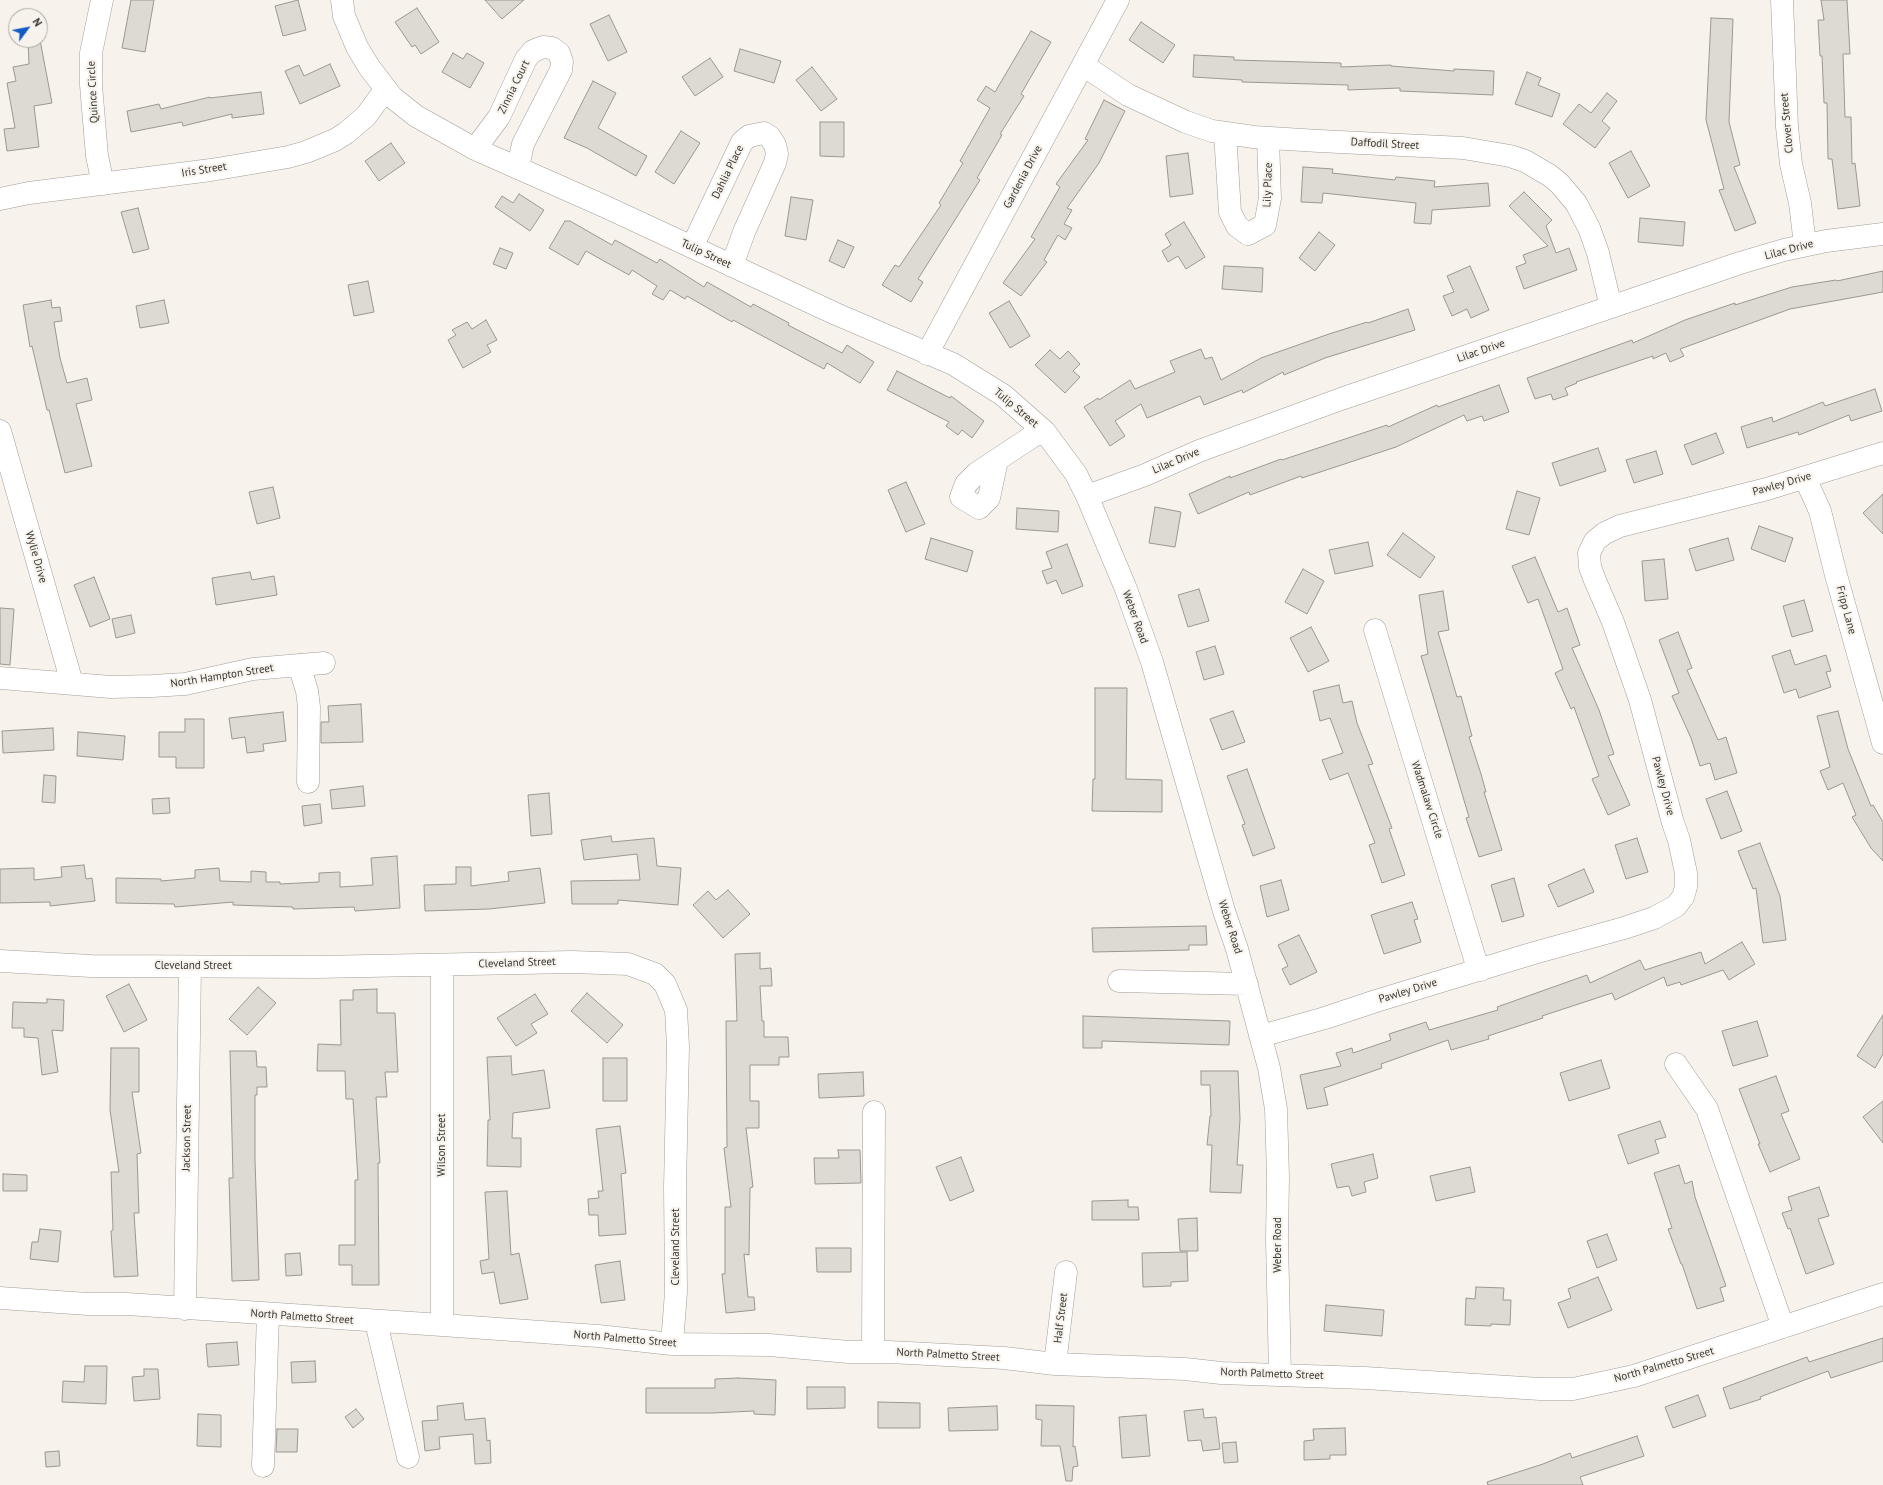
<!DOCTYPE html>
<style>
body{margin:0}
#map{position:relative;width:1883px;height:1485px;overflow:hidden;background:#f7f3ec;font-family:"PT Sans",sans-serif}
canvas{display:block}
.north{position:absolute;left:8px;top:8px;width:40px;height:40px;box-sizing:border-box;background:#f7f3ec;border:1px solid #aaa7a2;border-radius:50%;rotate:58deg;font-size:11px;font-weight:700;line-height:16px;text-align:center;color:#363532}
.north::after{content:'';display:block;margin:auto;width:14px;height:18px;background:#125ac5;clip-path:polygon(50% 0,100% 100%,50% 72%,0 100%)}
</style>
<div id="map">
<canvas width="1883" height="1485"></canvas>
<div class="north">N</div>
</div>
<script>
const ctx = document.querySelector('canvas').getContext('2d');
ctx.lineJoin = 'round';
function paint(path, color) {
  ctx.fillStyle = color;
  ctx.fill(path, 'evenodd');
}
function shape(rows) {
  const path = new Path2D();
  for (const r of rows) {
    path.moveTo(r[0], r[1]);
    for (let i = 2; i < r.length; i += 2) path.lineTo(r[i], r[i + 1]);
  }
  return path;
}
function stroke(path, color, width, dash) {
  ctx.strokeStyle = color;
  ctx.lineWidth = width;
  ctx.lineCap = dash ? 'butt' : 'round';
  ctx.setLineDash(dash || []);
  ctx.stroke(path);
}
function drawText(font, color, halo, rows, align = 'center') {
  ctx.font = font + ' "PT Sans",sans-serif';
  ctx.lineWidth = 4;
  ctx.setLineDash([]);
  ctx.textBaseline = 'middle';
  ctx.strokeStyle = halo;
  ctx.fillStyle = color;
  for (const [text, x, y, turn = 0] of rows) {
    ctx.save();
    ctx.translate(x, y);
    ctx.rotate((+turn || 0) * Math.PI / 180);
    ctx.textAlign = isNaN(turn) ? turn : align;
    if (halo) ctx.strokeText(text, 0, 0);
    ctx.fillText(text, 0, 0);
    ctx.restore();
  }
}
const building = shape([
 [131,0,154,0,145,52,122,48,131,0],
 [298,0,306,30,283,36,275,6,298,0],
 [485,0,524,0,502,19,485,0],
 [1821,0,1847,0,1850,54,1843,54,1845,117,1851,117,1852,164,1855,163,1860,206,1838,209,1832,159,1828,159,1827,103,1824,103,1822,56,1820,56,1818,20,1824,20,1821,0],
 [417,8,439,42,421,54,415,45,412,47,395,22,417,8],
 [609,15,627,52,608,61,590,24,609,15],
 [1711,18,1733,19,1729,122,1740,165,1734,167,1756,223,1735,231,1719,190,1724,189,1706,120,1711,18],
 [1141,22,1175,45,1163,63,1129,40,1141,22],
 [1031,31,1051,42,1021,94,1024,96,1000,134,1002,135,977,178,980,180,918,279,923,282,911,302,882,285,895,265,899,267,941,205,939,203,963,163,960,161,990,108,977,100,986,86,995,92,1031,31],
 [28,40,40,40,52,103,34,106,39,147,7,151,4,129,15,128,7,83,16,81,13,67,29,64,28,40],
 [740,49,781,61,774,83,734,71,740,49],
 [453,53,463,59,467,53,484,63,470,88,442,72,453,53],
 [1194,55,1234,57,1234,60,1341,63,1341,67,1391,65,1391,66,1454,71,1454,69,1494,71,1493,95,1400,91,1400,88,1348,90,1348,85,1242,82,1242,80,1193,77,1194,55],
 [710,58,723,77,695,96,682,77,710,58],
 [330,64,340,86,300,104,285,71,299,65,304,76,330,64],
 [812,67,837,99,821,111,796,80,812,67],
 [1527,72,1541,78,1538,85,1560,94,1552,117,1515,104,1527,72],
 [593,81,616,93,598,128,647,156,636,176,587,148,564,138,593,81],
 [261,92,264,114,232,118,232,114,183,126,182,122,131,132,127,111,159,104,161,109,210,97,210,98,261,92],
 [1607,93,1617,101,1602,121,1610,128,1595,148,1563,124,1579,104,1591,113,1607,93],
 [1104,100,1125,111,1099,163,1067,208,1072,210,1064,224,1072,228,1065,240,1058,235,1044,260,1047,262,1021,296,1003,283,1035,239,1031,237,1060,187,1056,184,1088,140,1085,139,1104,100],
 [820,122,844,122,844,157,820,156,820,122],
 [681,131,700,143,674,184,655,172,681,131],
 [391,143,405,163,379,181,365,161,391,143],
 [1631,151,1650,186,1628,198,1609,163,1631,151],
 [1188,153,1193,194,1170,197,1166,156,1188,153],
 [1303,167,1333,169,1332,173,1395,180,1396,177,1435,181,1434,187,1488,183,1490,206,1432,210,1431,224,1414,223,1416,203,1323,193,1322,203,1301,202,1303,167],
 [1524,192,1552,220,1546,226,1556,253,1569,248,1577,270,1524,289,1516,267,1526,263,1523,255,1548,246,1509,206,1524,192],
 [519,194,544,210,530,231,495,207,502,196,513,203,519,194],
 [791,197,813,200,806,240,785,236,791,197],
 [138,208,149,249,133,253,121,212,138,208],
 [1640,218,1685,222,1683,246,1638,242,1640,218],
 [565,221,570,221,612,245,615,240,657,263,660,259,704,287,707,282,751,307,753,304,789,323,788,325,842,353,847,345,874,362,860,383,827,363,824,369,733,320,732,322,687,296,685,299,670,290,663,300,652,294,657,286,632,270,629,275,586,251,578,265,549,248,565,221],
 [1184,222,1205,257,1186,269,1178,256,1168,262,1162,251,1171,245,1165,234,1184,222],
 [1319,232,1335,245,1315,271,1299,258,1319,232],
 [838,240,854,247,844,268,829,261,838,240],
 [500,248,513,253,506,269,493,264,500,248],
 [1224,266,1263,268,1262,292,1222,289,1224,266],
 [1470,266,1489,310,1471,318,1467,309,1452,316,1443,296,1454,292,1447,276,1470,266],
 [1883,271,1883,292,1790,309,1680,349,1684,356,1670,362,1666,353,1653,359,1653,356,1576,382,1577,383,1565,388,1568,395,1553,400,1551,394,1535,399,1527,378,1632,340,1633,343,1685,320,1735,303,1735,305,1792,287,1836,280,1837,281,1883,271],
 [368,281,374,312,354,316,348,285,368,281],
 [51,300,52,308,60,307,62,321,54,322,60,358,67,383,87,378,92,400,76,404,92,466,65,473,49,410,47,410,32,346,30,347,23,305,51,300],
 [164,300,169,323,140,328,136,306,164,300],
 [1009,301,1030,336,1010,348,989,313,1009,301],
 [1408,309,1415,330,1325,358,1284,375,1283,372,1243,393,1242,390,1204,405,1200,396,1147,418,1141,404,1115,421,1125,436,1110,446,1084,407,1098,398,1099,400,1130,380,1135,389,1175,372,1170,361,1201,349,1205,359,1212,357,1221,380,1261,358,1329,334,1367,322,1368,323,1408,309],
 [486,320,497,340,487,345,491,352,463,368,448,340,456,335,452,330,467,322,472,329,486,320],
 [1050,350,1060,359,1068,351,1080,364,1073,371,1080,377,1065,393,1035,365,1050,350],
 [897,371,950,398,951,396,984,421,972,438,962,430,958,435,946,426,949,422,887,390,897,371],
 [1499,385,1509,412,1484,421,1482,416,1467,421,1464,415,1396,447,1302,478,1301,476,1250,495,1249,492,1198,514,1189,494,1230,476,1230,478,1281,459,1282,460,1387,425,1388,427,1437,405,1438,407,1499,385],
 [1875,389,1882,411,1851,421,1849,415,1799,435,1798,432,1747,448,1741,427,1772,417,1773,422,1823,402,1825,406,1875,389],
 [1716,433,1724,453,1692,465,1684,445,1716,433],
 [1598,448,1606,471,1560,486,1552,463,1598,448],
 [1656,451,1663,474,1634,483,1626,460,1656,451],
 [906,482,925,524,906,532,888,490,906,482],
 [273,487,280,518,257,524,249,492,273,487],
 [1517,491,1540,498,1529,535,1506,529,1517,491],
 [1883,494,1883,534,1863,513,1883,494],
 [1155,507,1181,512,1175,547,1149,543,1155,507],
 [1017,508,1059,511,1058,532,1016,529,1017,508],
 [1759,526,1793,538,1785,562,1751,549,1759,526],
 [1403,533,1435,557,1420,578,1387,555,1403,533],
 [931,538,973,551,967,572,925,559,931,538],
 [1728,538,1734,560,1696,571,1689,549,1728,538],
 [1368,542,1373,566,1335,574,1329,550,1368,542],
 [1067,544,1083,586,1062,594,1056,580,1047,584,1042,571,1052,568,1046,552,1067,544],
 [1535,557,1558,612,1567,608,1580,645,1572,648,1599,710,1614,754,1608,756,1630,805,1608,815,1592,779,1599,776,1574,707,1571,709,1555,673,1563,669,1538,599,1528,603,1512,566,1535,557],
 [1664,559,1668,599,1645,601,1642,561,1664,559],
 [1303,569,1324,581,1307,614,1285,602,1303,569],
 [250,572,252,580,274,576,277,595,216,605,212,578,250,572],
 [94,577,110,619,90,627,74,585,94,577],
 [1199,589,1209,621,1188,627,1178,595,1199,589],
 [1443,591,1449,630,1438,632,1457,697,1461,696,1472,736,1469,737,1481,774,1486,792,1484,792,1502,850,1479,857,1466,818,1469,817,1421,656,1428,654,1419,595,1443,591],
 [1804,600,1813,631,1792,637,1783,606,1804,600],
 [0,608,14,609,10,665,0,664,0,608],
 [131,615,135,633,116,638,112,619,131,615],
 [1311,627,1329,661,1308,672,1290,638,1311,627],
 [1678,632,1692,668,1687,670,1718,740,1726,737,1737,773,1715,780,1710,763,1700,766,1691,738,1672,696,1679,693,1659,640,1678,632],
 [1215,646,1224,674,1204,680,1196,652,1215,646],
 [1790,650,1795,665,1826,655,1831,671,1826,672,1831,687,1799,698,1796,689,1784,693,1772,656,1790,650],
 [1339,685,1343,703,1352,701,1357,723,1373,764,1368,765,1392,828,1389,829,1405,875,1382,883,1369,845,1375,843,1348,773,1330,780,1322,760,1343,753,1330,718,1320,721,1313,691,1339,685],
 [1095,688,1127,688,1126,779,1162,780,1162,812,1092,811,1093,779,1095,779,1095,688],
 [361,704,363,742,321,743,321,722,329,722,328,706,361,704],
 [1233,711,1245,742,1222,750,1210,719,1233,711],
 [1838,711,1848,749,1871,806,1873,805,1883,822,1883,861,1871,848,1852,817,1856,815,1843,783,1828,790,1820,771,1830,767,1817,716,1838,711],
 [283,712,286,741,263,744,264,751,247,753,245,737,232,739,229,718,283,712],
 [185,719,204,719,204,768,176,768,176,757,159,757,159,732,185,732,185,719],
 [53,728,54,750,3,753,2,731,53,728],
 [78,732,125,736,123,760,77,756,78,732],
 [1247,769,1275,848,1253,856,1242,825,1245,824,1227,776,1247,769],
 [44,775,56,776,55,803,42,802,44,775],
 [363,786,365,806,332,809,330,790,363,786],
 [1727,791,1742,831,1721,839,1706,799,1727,791],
 [549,793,552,834,531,836,528,795,549,793],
 [169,798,170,813,153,814,152,799,169,798],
 [320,804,322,823,304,826,302,806,320,804],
 [611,836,612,842,654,838,657,866,681,868,678,905,618,900,618,904,572,904,571,881,640,880,637,854,584,860,581,840,611,836],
 [1637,838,1648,872,1626,879,1615,845,1637,838],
 [1760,843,1780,896,1786,940,1763,943,1756,888,1753,889,1738,851,1760,843],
 [397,856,400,908,355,911,354,907,293,909,293,907,233,905,233,902,175,907,174,904,116,903,116,878,161,879,161,881,195,878,195,870,219,868,220,881,251,882,251,871,266,872,266,882,280,882,280,884,319,882,319,873,340,872,340,887,373,885,371,858,397,856],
 [84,865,86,879,92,878,95,901,50,906,50,902,0,903,0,869,34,868,34,880,62,877,61,867,84,865],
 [456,867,471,867,471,886,509,881,508,872,540,868,545,903,489,909,425,911,424,885,456,884,456,867],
 [1584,869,1594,892,1558,907,1548,885,1584,869],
 [1514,878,1524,916,1502,922,1491,885,1514,878],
 [1281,880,1289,910,1267,917,1260,886,1281,880],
 [728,890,750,914,723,938,693,905,708,891,716,900,728,890],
 [1412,902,1418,919,1414,920,1421,942,1384,954,1371,915,1412,902],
 [1206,926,1207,945,1189,945,1189,950,1093,952,1092,928,1206,926],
 [1299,935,1317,972,1290,985,1282,969,1288,966,1278,945,1299,935],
 [1742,942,1755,964,1729,980,1723,970,1681,985,1680,982,1667,986,1664,977,1615,1000,1612,993,1542,1016,1543,1018,1488,1036,1489,1039,1451,1050,1448,1040,1381,1064,1382,1068,1324,1088,1328,1105,1307,1109,1300,1075,1341,1066,1336,1053,1352,1048,1353,1053,1391,1040,1389,1034,1426,1022,1429,1030,1498,1010,1497,1007,1587,975,1590,983,1640,960,1645,970,1701,952,1705,964,1742,942],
 [760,953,760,969,771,968,772,986,760,986,762,1021,764,1021,764,1037,788,1037,789,1057,779,1057,779,1065,750,1065,750,1101,759,1101,759,1128,746,1128,753,1187,750,1188,749,1255,744,1254,748,1297,754,1297,755,1310,726,1313,722,1274,725,1274,725,1207,731,1207,724,1148,727,1147,726,1021,737,1021,735,954,760,953],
 [129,984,147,1020,124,1032,106,996,129,984],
 [258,987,276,1003,247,1035,229,1019,258,987],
 [377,989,377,1013,395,1013,398,1072,385,1072,387,1097,376,1097,380,1163,378,1163,379,1285,352,1285,352,1265,339,1265,339,1245,355,1245,355,1180,358,1180,353,1099,346,1099,345,1071,317,1071,318,1044,341,1045,340,1000,353,1000,353,990,377,989],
 [587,993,623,1025,607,1043,571,1011,587,993],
 [535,994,548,1014,531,1024,537,1033,516,1046,497,1018,535,994],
 [47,999,64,1000,63,1031,52,1030,58,1072,42,1075,38,1038,24,1037,24,1028,12,1028,13,1002,47,1003,47,999],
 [1883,1015,1883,1054,1875,1068,1857,1056,1883,1015],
 [1083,1016,1230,1021,1229,1045,1102,1041,1102,1048,1083,1048,1083,1016],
 [1757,1021,1768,1056,1733,1066,1722,1031,1757,1021],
 [111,1048,139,1048,139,1092,132,1092,141,1153,137,1154,139,1213,134,1213,138,1276,114,1277,111,1231,113,1230,111,1172,119,1172,110,1110,111,1048],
 [230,1051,256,1051,257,1067,266,1067,267,1087,257,1087,257,1095,255,1095,255,1160,259,1280,232,1281,229,1178,233,1178,230,1051],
 [511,1056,512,1075,544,1070,550,1108,513,1113,512,1138,521,1138,521,1167,487,1166,488,1120,490,1120,487,1057,511,1056],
 [603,1058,627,1058,627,1101,603,1101,603,1058],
 [1601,1060,1610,1088,1569,1101,1560,1073,1601,1060],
 [1201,1071,1238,1071,1240,1119,1237,1165,1243,1165,1241,1193,1210,1192,1212,1145,1207,1145,1210,1116,1211,1116,1210,1085,1201,1085,1201,1071],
 [863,1072,864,1096,819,1098,818,1074,863,1072],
 [1776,1076,1789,1111,1781,1114,1800,1159,1770,1172,1758,1144,1760,1144,1739,1089,1776,1076],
 [1883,1101,1883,1143,1863,1117,1883,1101],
 [1660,1121,1666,1137,1655,1140,1659,1153,1628,1164,1618,1135,1660,1121],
 [620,1126,626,1173,621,1174,626,1234,599,1236,598,1215,589,1215,588,1199,599,1198,598,1191,603,1191,596,1129,620,1126],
 [838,1150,860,1150,861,1183,815,1184,814,1158,839,1158,838,1150],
 [1373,1154,1378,1178,1364,1182,1366,1192,1352,1196,1349,1186,1337,1188,1331,1164,1373,1154],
 [961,1157,974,1191,950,1201,936,1167,961,1157],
 [1679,1165,1685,1184,1692,1181,1695,1197,1726,1286,1720,1288,1724,1301,1697,1309,1682,1264,1681,1264,1668,1229,1672,1228,1654,1173,1679,1165],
 [1470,1167,1475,1192,1436,1201,1430,1176,1470,1167],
 [3,1174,27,1175,27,1191,3,1191,3,1174],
 [1819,1187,1829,1216,1818,1219,1834,1264,1806,1274,1790,1228,1788,1229,1782,1213,1792,1210,1788,1197,1819,1187],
 [507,1191,511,1255,519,1253,528,1299,500,1304,494,1272,482,1274,480,1261,489,1259,485,1192,507,1191],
 [1128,1200,1128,1207,1138,1207,1139,1220,1092,1220,1092,1201,1128,1200],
 [1197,1218,1198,1251,1180,1251,1178,1219,1197,1218],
 [40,1229,61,1231,58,1262,30,1259,32,1242,38,1242,40,1229],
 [1607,1234,1617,1260,1597,1268,1587,1241,1607,1234],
 [816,1248,851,1248,851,1272,817,1272,816,1248],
 [1187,1252,1188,1281,1171,1282,1171,1286,1143,1287,1142,1253,1187,1252],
 [300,1253,302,1275,286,1276,285,1254,300,1253],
 [620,1261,625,1300,601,1303,595,1265,620,1261],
 [1598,1277,1612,1310,1568,1328,1558,1303,1571,1298,1568,1289,1598,1277],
 [1476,1287,1504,1288,1503,1300,1511,1300,1510,1325,1491,1324,1491,1326,1465,1325,1466,1298,1475,1299,1476,1287],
 [1326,1305,1384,1310,1382,1336,1324,1331,1326,1305],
 [1883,1338,1883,1361,1831,1378,1828,1371,1760,1397,1761,1399,1730,1409,1723,1388,1807,1357,1809,1362,1883,1338],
 [237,1342,239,1365,208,1367,206,1344,237,1342],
 [315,1361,316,1382,292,1383,291,1362,315,1361],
 [85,1366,107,1366,106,1404,62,1402,63,1381,84,1382,85,1366],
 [144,1369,158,1369,160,1399,134,1401,132,1377,144,1376,144,1369],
 [738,1378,776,1380,775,1415,754,1414,754,1411,712,1413,646,1413,646,1388,715,1388,715,1379,738,1378],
 [807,1387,845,1387,845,1408,807,1409,807,1387],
 [1698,1395,1706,1416,1673,1428,1665,1407,1698,1395],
 [878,1402,920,1403,920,1428,878,1428,878,1402],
 [463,1403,465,1420,485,1418,487,1441,490,1440,491,1463,475,1464,473,1434,439,1437,440,1449,425,1451,422,1421,438,1420,437,1406,463,1403],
 [1036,1405,1074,1406,1073,1447,1075,1446,1078,1466,1073,1467,1072,1481,1066,1481,1060,1446,1041,1446,1042,1420,1036,1419,1036,1405],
 [997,1406,998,1430,949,1431,948,1408,997,1406],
 [356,1409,364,1419,353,1428,345,1417,356,1409],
 [1203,1409,1204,1418,1216,1417,1220,1449,1203,1451,1201,1440,1188,1441,1184,1411,1203,1409],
 [198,1414,221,1415,221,1447,197,1446,198,1414],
 [1146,1415,1150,1456,1122,1458,1119,1417,1146,1415],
 [1345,1428,1346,1455,1330,1455,1330,1459,1304,1460,1304,1441,1314,1440,1313,1429,1345,1428],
 [277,1429,298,1429,297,1452,276,1452,277,1429],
 [1637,1436,1644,1456,1580,1477,1583,1485,1488,1485,1487,1482,1543,1464,1570,1453,1572,1458,1637,1436],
 [1236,1442,1238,1462,1224,1463,1222,1443,1236,1442],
 [59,1451,60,1466,46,1467,45,1452,59,1451]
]);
const minor = shape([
 [102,0,91,53,91,85,97,156,103,184],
 [342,0,344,16,357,47,369,67,392,97,416,116,475,149,606,207,836,314,953,364,1003,395,1045,432,1076,474,1087,496,1126,589,1152,662,1224,911,1237,949,1269,1068,1276,1109,1278,1177,1277,1239,1280,1375],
 [1782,0,1787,127,1791,164,1800,203,1805,245],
 [1083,65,1128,95,1186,122,1212,131,1254,137,1319,141,1463,148,1510,156,1525,161,1549,175,1559,183,1576,203,1589,228,1598,253,1611,307],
 [1225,133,1230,212,1237,226,1248,234,1265,225,1270,198,1268,138],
 [475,149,499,117,526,59,533,51,543,47,552,48,559,53,562,62,561,70,523,144,518,167],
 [0,199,29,193,211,170,288,157,306,152,335,140,346,133,366,116,385,90],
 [692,247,742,142,749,136,764,133,770,137,775,145,777,154,775,163,744,232,732,266],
 [927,354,1118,0],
 [0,431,72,683],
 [997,460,989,498,979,508,961,497,966,484,977,473,1033,436,1045,432],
 [1805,478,1820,511,1836,575,1883,743],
 [1087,496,1145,475,1199,451,1341,399,1740,263,1784,250,1826,241,1883,234],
 [1375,630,1475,959,1481,970],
 [299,665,307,691,309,707,308,782],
 [0,678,111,687,152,686,185,684,253,669,324,663],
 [0,961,91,966,317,967,572,962,628,964,655,974,665,984,676,1010,678,1046,675,1188,676,1292,672,1344],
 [1119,981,1247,984],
 [1261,1036,1325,1018,1376,1001,1534,953,1624,928,1654,918,1676,906,1683,897,1686,887,1686,873,1679,840,1673,823,1640,700,1613,622,1594,578,1590,567,1589,553,1595,541,1605,533,1620,526,1767,489,1883,453],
 [1676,1064,1707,1109,1783,1327],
 [0,1298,88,1304,127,1304,442,1325,598,1336,672,1344,769,1345,849,1352,889,1352,1004,1358,1055,1364,1185,1369,1221,1373,1365,1378,1540,1389,1573,1389,1634,1376,1883,1294],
 [185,1309,190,967],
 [376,1322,408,1457],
 [442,1325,442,965],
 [873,1352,874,1112],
 [1055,1364,1066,1272],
 [263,1466,268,1314]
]);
const streetNames = [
 ["Zinnia Court",514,87,-64],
 ["Quince Circle",93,92,-93],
 ["Clover Street",1787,123,-95],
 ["Daffodil Street",1385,144,3],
 ["Iris Street",204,170,-9],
 ["Dahlia Place",728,172,-64],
 ["Gardenia Drive",1023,177,-62],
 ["Lily Place",1268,185,-88],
 ["Lilac Drive",1789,250,-15],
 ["Tulip Street",706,254,25],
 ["Lilac Drive",1481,351,-19],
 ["Tulip Street",1016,408,40],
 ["Lilac Drive",1176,461,-23],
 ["Pawley Drive",1782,484,-16],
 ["Wylie Drive",36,557,74],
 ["Fripp Lane",1846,610,75],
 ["Weber Road",1135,617,70],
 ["North Hampton Street",222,676,-9],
 ["Pawley Drive",1663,786,75],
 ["Wadmalaw Circle",1427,800,72],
 ["Weber Road",1230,927,72],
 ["Cleveland Street",517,963,-2],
 ["Cleveland Street",193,966],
 ["Pawley Drive",1408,991,-17],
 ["Jackson Street",187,1138,-89],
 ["Wilson Street",442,1145,-90],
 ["Weber Road",1278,1245,-90],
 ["Cleveland Street",676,1247,-90],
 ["North Palmetto Street",302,1317,4],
 ["Half Street",1061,1318,-83],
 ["North Palmetto Street",625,1339,5],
 ["North Palmetto Street",948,1355,3],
 ["North Palmetto Street",1664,1365,-16],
 ["North Palmetto Street",1272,1374,2]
];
paint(building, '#ddd9d3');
stroke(building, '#9b9791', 1);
stroke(minor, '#a19e98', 23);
stroke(minor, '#fff', 22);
drawText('11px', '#363532', '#f7f3ec', streetNames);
</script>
